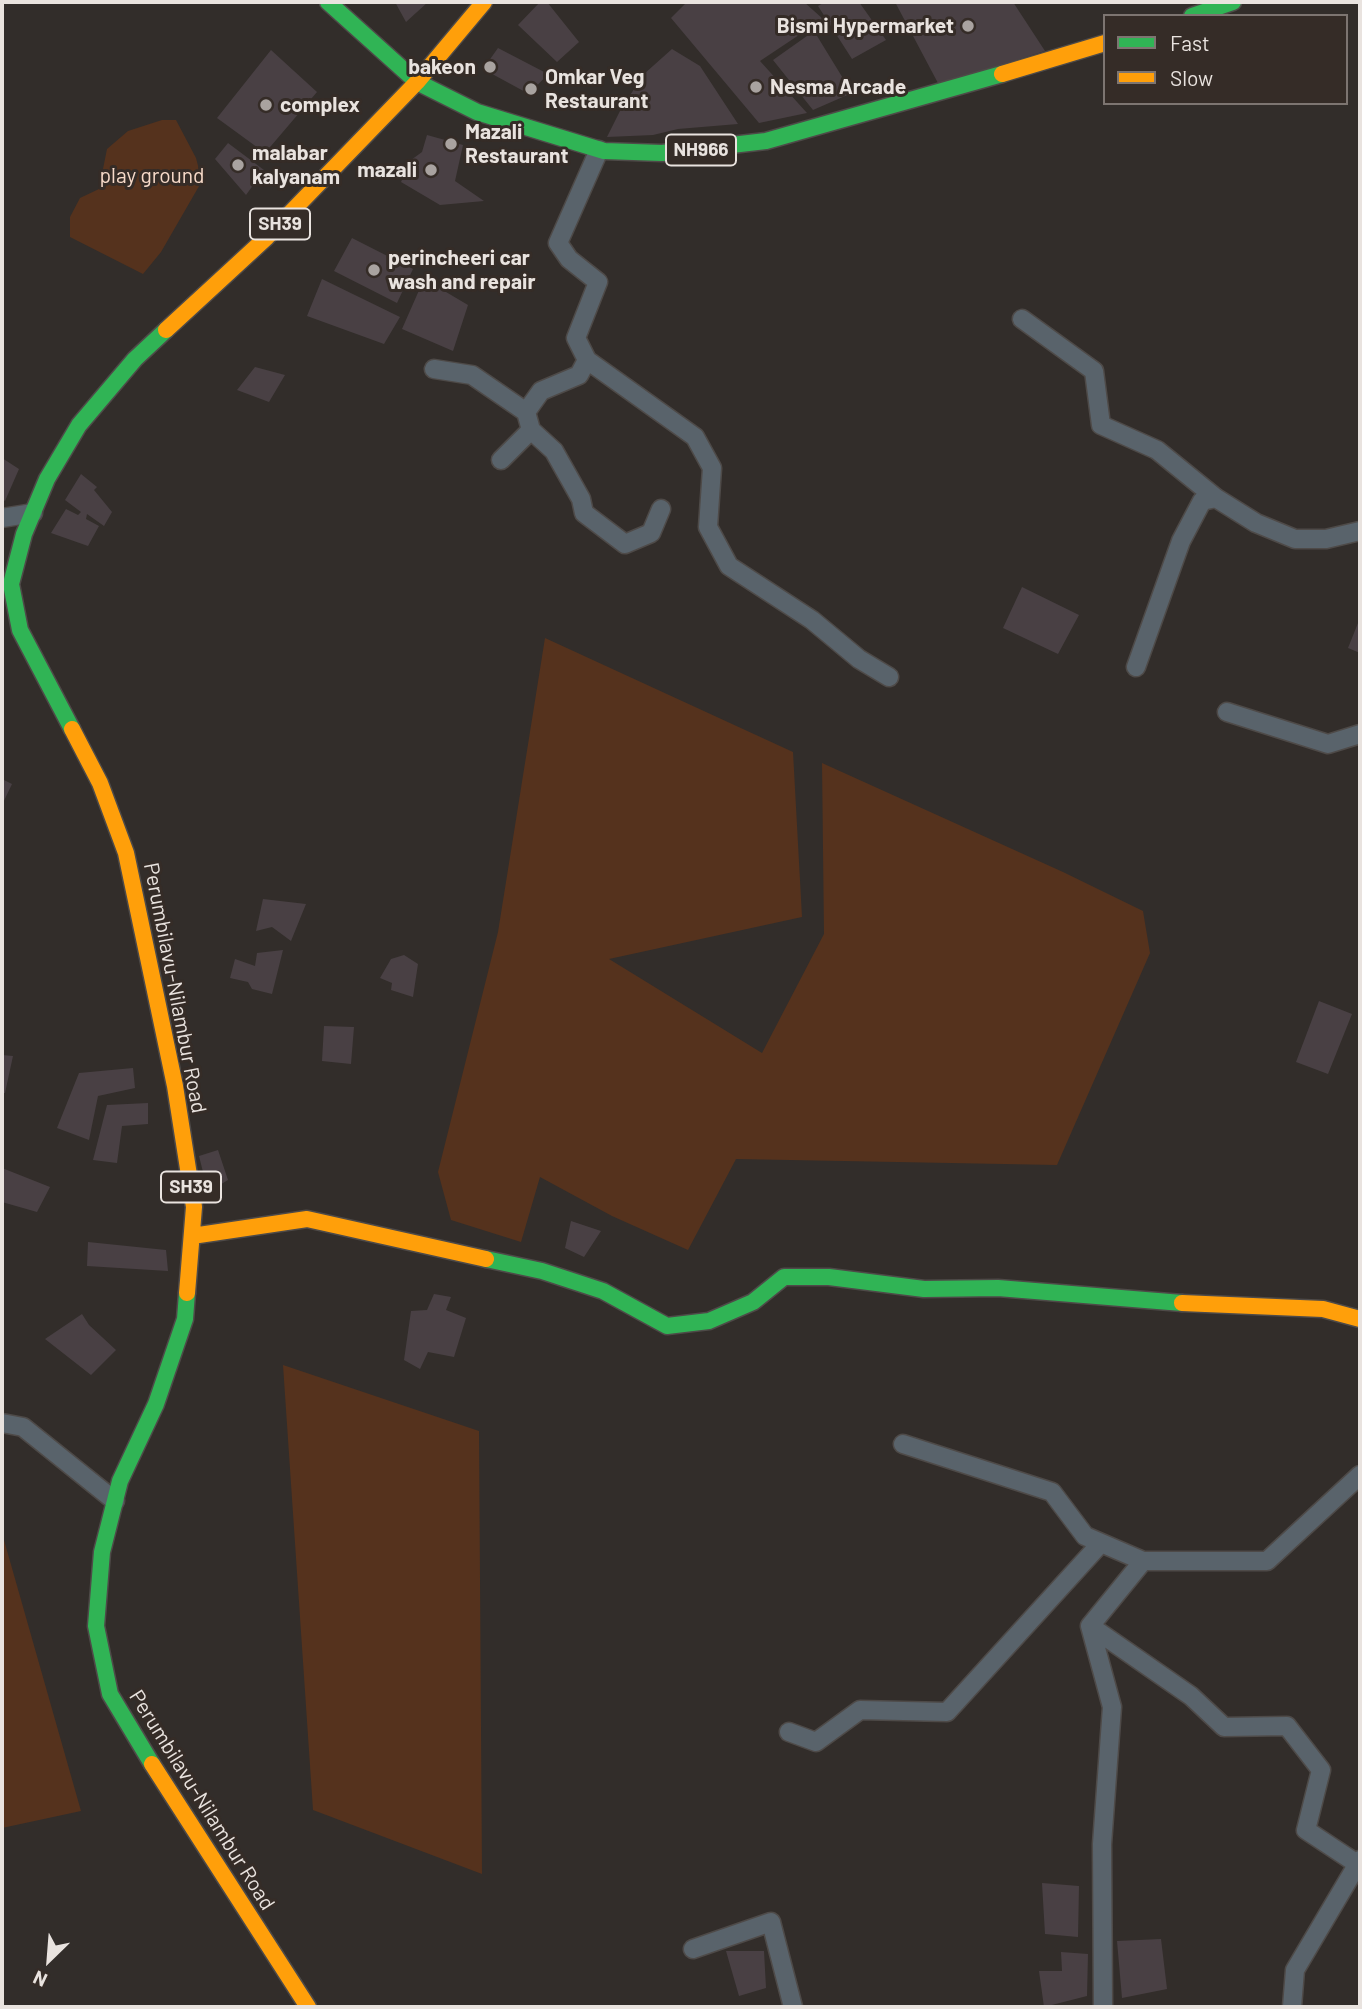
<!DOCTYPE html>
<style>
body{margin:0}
#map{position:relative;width:1362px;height:2009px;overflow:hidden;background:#322d2a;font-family:Barlow,sans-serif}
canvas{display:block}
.frame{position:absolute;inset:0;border:4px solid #e9e3df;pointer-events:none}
.legend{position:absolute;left:1103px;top:14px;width:245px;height:91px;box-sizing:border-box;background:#352c27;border:2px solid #7d7571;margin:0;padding:9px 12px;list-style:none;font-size:21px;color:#e9e3df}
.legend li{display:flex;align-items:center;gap:14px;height:35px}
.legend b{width:35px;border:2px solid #7d7571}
.north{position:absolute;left:14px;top:1925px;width:70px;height:70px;-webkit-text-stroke:5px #352c27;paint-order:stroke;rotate:205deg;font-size:19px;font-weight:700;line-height:28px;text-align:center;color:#e9e3df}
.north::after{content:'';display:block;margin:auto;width:24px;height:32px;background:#e9e3df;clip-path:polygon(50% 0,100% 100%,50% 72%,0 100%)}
</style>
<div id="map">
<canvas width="1362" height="2009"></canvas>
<div class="frame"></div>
<ul class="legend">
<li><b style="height:9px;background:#30b455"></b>Fast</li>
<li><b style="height:9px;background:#ff9f0a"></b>Slow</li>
</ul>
<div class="north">N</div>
</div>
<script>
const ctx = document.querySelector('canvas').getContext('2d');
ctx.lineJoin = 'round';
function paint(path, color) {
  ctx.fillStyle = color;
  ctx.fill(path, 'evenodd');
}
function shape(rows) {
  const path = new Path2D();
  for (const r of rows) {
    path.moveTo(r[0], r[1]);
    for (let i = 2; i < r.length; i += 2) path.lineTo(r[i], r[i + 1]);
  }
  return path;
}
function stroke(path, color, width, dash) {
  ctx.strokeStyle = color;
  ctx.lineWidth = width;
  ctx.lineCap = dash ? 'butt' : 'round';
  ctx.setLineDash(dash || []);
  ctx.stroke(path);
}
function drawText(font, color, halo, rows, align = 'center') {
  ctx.font = font + ' Barlow,sans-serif';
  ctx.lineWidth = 6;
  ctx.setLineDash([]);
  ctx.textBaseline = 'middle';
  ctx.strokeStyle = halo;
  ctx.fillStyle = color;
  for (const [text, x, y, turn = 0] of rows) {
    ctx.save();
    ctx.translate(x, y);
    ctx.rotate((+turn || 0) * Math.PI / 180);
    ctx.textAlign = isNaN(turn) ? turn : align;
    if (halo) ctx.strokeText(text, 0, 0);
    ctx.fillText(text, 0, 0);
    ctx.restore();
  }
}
const green = shape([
 [162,120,176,120,196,158,202,181,161,252,143,274,70,237,70,217,80,198,99,189,107,149,128,131],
 [545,638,793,752,802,917,609,959,762,1053,824,934,822,763,1063,872,1143,911,1150,953,1057,1165,736,1159,688,1250,612,1216,540,1177,521,1242,451,1220,438,1172,498,932],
 [283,1365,479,1431,482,1874,313,1810],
 [2,1533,81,1811,2,1828]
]);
const building = shape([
 [395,2,428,2,406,22],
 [540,2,547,2,579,42,557,62,518,25],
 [687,2,804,2,823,19,760,61,807,113,759,123,671,18],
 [825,2,859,2,886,40,852,59,818,6],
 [895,2,1013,2,1045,51,939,85],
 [814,31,852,93,813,110,773,60],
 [498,48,548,74,529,94,483,69],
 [672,49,700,66,738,124,678,129,653,135,607,137,621,109,644,74],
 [271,50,317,92,265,153,217,118],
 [427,135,463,145,455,181,484,201,440,205,401,182,411,160,422,152],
 [228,143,264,170,246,195,215,159],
 [352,238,413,269,397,303,334,271],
 [322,279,400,317,384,344,307,316],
 [424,279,468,305,453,351,402,329],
 [255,367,285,375,269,402,237,390],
 [2,458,19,469,5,501,2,499],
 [81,474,97,487,94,490,112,512,104,526,87,514,86,519,99,526,88,546,51,533,66,509,78,515,81,512,65,500],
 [1022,587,1079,615,1058,654,1003,628],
 [1360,618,1360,653,1348,648],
 [2,779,12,784,2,805],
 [263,899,306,904,291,941,272,927,256,931],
 [283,950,272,994,252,989,248,982,230,978,235,959,255,966,257,953],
 [404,955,418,964,413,997,391,990,392,983,380,978,391,959],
 [1319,1001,1352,1014,1328,1074,1296,1062],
 [324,1026,354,1027,351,1064,322,1061],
 [2,1055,13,1056,5,1093,2,1093],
 [133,1068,135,1088,98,1096,89,1140,57,1128,79,1073],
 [148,1103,148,1124,122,1126,117,1163,93,1160,107,1105],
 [218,1150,228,1180,208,1192,199,1156],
 [2,1168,50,1187,37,1212,2,1202],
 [571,1221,601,1231,584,1257,565,1248],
 [88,1242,166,1250,168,1271,87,1266],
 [434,1294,451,1297,446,1310,466,1318,454,1357,428,1352,420,1369,404,1360,411,1311,427,1310],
 [82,1314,89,1325,116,1350,91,1375,45,1339],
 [1042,1883,1079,1886,1078,1937,1045,1934],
 [1161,1939,1167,1989,1122,1998,1117,1941],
 [726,1951,764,1951,766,1988,739,1996],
 [1061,1952,1088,1954,1087,1996,1044,2007,1039,1971,1062,1971]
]);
const street = shape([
 [599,150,558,243,569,259,598,282,576,338,587,360,695,437,712,468,708,527,729,566,812,620,859,659,889,677],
 [1022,319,1094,371,1101,425,1157,450,1216,498,1256,523,1295,539,1326,539,1360,531],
 [587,360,579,375,541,391,526,412,531,430,554,451,581,499,584,513,625,544,651,533,661,509],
 [434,369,472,375,526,412],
 [501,460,531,430],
 [2,518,33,513],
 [1136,667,1181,541,1202,501,1216,498],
 [1227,712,1328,744,1360,734],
 [2,1423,23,1427,115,1501],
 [903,1444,1052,1492,1085,1536,1143,1561],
 [1090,1626,1191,1696,1224,1727,1287,1726,1321,1770,1306,1830,1359,1865],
 [1090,1626,1112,1707,1102,1844,1103,2007],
 [1090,1626,1143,1561,1267,1561,1360,1475],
 [789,1732,816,1742,860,1710,947,1712,1101,1543],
 [693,1949,771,1922,793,2007],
 [1292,2007,1295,1970,1360,1860]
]);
const fast = shape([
 [328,2,417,82,477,112,604,151,662,153,766,141,1002,74],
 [1192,16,1233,2],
 [72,729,20,630,11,584,24,534,47,479,79,425,135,359,166,330],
 [486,1259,542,1271,603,1291,667,1326,709,1321,753,1302,784,1277,829,1277,924,1289,998,1288,1182,1303],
 [152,1764,110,1694,96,1626,102,1552,120,1481,156,1404,185,1319,187,1293]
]);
const slow = shape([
 [1002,74,1105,43],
 [166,330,267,237,417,82,484,2],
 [72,729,100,783,126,853,175,1086,194,1207,187,1293],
 [192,1236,307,1219,486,1259],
 [1182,1303,1323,1309,1360,1319],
 [152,1764,308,2007]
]);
const markers = [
 [968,26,7,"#a9a3a0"],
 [490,67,7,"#a9a3a0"],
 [756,87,7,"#a9a3a0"],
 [531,89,7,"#a9a3a0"],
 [266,105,7,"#a9a3a0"],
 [451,144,7,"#a9a3a0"],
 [238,165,7,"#a9a3a0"],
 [431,170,7,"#a9a3a0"],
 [374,270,7,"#a9a3a0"]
];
const shields = [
 [701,150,70],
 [280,224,60],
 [191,1187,60]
];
const shieldNames = [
 ["NH966",701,150],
 ["SH39",280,224],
 ["SH39",191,1187]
];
const poiNames = [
 ["Bismi Hypermarket",954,26,"right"],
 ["bakeon",476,67,"right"],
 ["Omkar Veg",545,77],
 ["Restaurant",545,101],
 ["Nesma Arcade",770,87],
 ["complex",280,105],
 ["Mazali",465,132],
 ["Restaurant",465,156],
 ["malabar",252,153],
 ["kalyanam",252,177],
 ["mazali",417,170,"right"],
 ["perincheeri car",388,258],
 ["wash and repair",388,282]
];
const parkNames = [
 ["play ground",152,176]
];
const streetNames = [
 ["Perumbilavu-Nilambur Road",175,988,79],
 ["Perumbilavu-Nilambur Road",202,1800,58]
];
paint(green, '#55321d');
paint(building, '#494044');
stroke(street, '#4e4a48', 21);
stroke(fast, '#4e4a48', 19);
stroke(slow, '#4e4a48', 19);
stroke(street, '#59636b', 18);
stroke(fast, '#30b455', 16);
stroke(slow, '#ff9f0a', 16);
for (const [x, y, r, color] of markers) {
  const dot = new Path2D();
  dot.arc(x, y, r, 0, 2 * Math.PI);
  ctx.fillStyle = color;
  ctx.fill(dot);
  stroke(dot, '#352c27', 2.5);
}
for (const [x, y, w] of shields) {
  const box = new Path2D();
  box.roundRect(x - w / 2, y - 15.5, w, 31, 5);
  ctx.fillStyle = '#352c27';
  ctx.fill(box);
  stroke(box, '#e9e3df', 2);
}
drawText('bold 19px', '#e9e3df', null, shieldNames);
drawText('bold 21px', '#e9e3df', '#352c27', poiNames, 'left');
drawText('21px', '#f7dac9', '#352c27', parkNames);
drawText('21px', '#e9e3df', '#352c27', streetNames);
</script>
